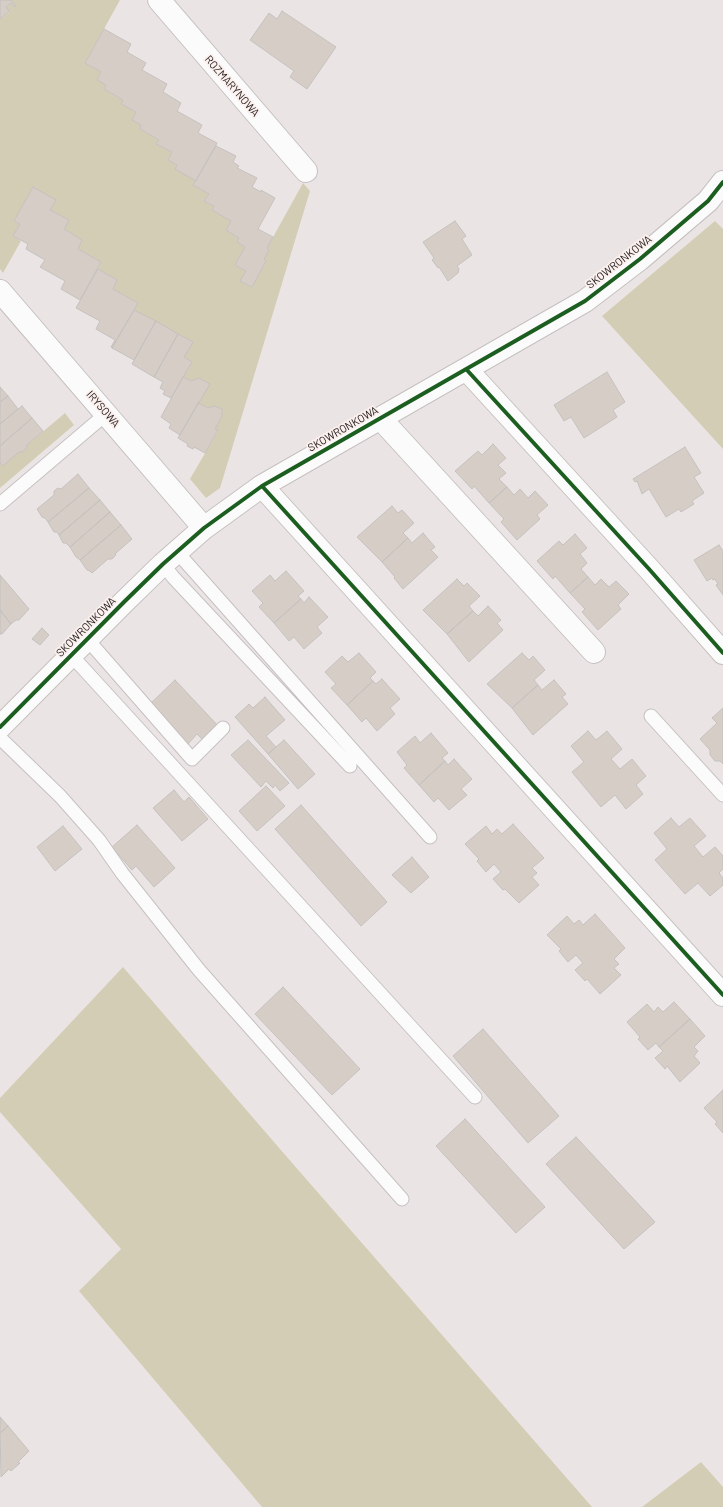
<!DOCTYPE html>
<style>
body{margin:0}
canvas{display:block;background:#eae5e4}
</style>
<canvas width="723" height="1507"></canvas>
<script>
const ctx = document.querySelector('canvas').getContext('2d');
ctx.lineJoin = 'round';
function paint(path, color) {
  ctx.fillStyle = color;
  ctx.fill(path, 'evenodd');
}
function shape(rows) {
  const path = new Path2D();
  for (const r of rows) {
    path.moveTo(r[0], r[1]);
    for (let i = 2; i < r.length; i += 2) path.lineTo(r[i], r[i + 1]);
  }
  return path;
}
function stroke(path, color, width, dash) {
  ctx.strokeStyle = color;
  ctx.lineWidth = width;
  ctx.lineCap = dash ? 'butt' : 'round';
  ctx.setLineDash(dash || []);
  ctx.stroke(path);
}
function drawText(font, color, halo, rows, align = 'center') {
  ctx.font = font + ' Barlow,sans-serif';
  ctx.lineWidth = 3.5;
  ctx.setLineDash([]);
  ctx.textBaseline = 'middle';
  ctx.strokeStyle = halo;
  ctx.fillStyle = color;
  for (const [text, x, y, turn = 0] of rows) {
    ctx.save();
    ctx.translate(x, y);
    ctx.rotate((+turn || 0) * Math.PI / 180);
    ctx.textAlign = isNaN(turn) ? turn : align;
    if (halo) ctx.strokeText(text, 0, 0);
    ctx.fillText(text, 0, 0);
    ctx.restore();
  }
}
const green = shape([
 [11,0,120,0,85,63,101,72,97,80,106,85,104,89,123,100,121,104,136,112,141,125,140,129,159,140,157,144,172,152,168,160,177,165,196,181,193,185,209,194,204,201,214,206,212,210,231,221,226,230,239,238,237,242,245,247,235,265,246,271,241,281,252,287,266,261,264,259,269,250,267,248,303,183,310,191,220,488,206,498,190,479,218,431,215,429,222,416,222,409,214,406,208,408,198,403,209,384,199,378,191,381,183,377,192,362,184,357,192,342,134,310,138,303,113,289,117,280,98,269,101,262,78,249,82,240,64,229,69,220,50,210,33,188,14,221,20,224,13,236,21,241,3,273,0,269,0,19,9,12,6,7,11,3],
 [715,221,723,229,723,449,602,316],
 [65,413,74,425,0,488,0,463,19,452,22,452,26,449,27,445],
 [123,967,280,1149,592,1507,262,1507,79,1291,121,1249,0,1112,0,1098],
 [701,1462,723,1487,723,1507,642,1507]
]);
const building = shape([
 [0,0,11,0,16,6,15,7,11,3,6,7,9,11,0,19,0,0],
 [282,11,336,47,307,89,290,77,294,71,250,40,269,13,277,19,282,11],
 [104,29,131,44,127,52,146,63,142,70,167,84,163,92,181,103,177,111,202,125,198,133,217,143,196,181,175,169,177,165,168,160,172,152,156,144,159,140,140,129,141,125,132,120,136,112,121,104,123,100,104,89,106,85,97,80,101,72,85,63,104,29],
 [216,146,236,156,233,162,239,166,237,168,257,178,252,187,261,192,261,190,275,198,258,229,273,237,267,248,269,250,264,259,266,261,252,287,240,281,246,271,235,265,245,247,237,242,239,238,226,230,231,221,212,210,214,206,204,201,209,194,193,185,216,146],
 [33,187,56,200,50,210,69,220,64,229,82,240,78,249,101,262,80,300,61,289,65,281,40,267,45,260,26,249,28,244,13,236,20,224,14,221,33,187],
 [455,221,466,236,462,239,472,255,457,266,459,269,458,273,448,281,439,267,438,268,432,260,434,258,423,242,455,221],
 [98,269,117,280,113,289,138,303,112,348,111,347,115,340,96,329,100,321,76,308,98,269],
 [134,310,156,321,134,360,112,348,134,310],
 [156,321,178,334,154,377,132,364,156,321],
 [178,334,193,342,184,357,192,362,171,398,163,394,165,391,160,388,163,382,154,377,178,334],
 [607,372,625,402,613,410,617,417,584,438,571,417,564,421,554,405,607,372],
 [183,377,191,381,199,378,210,384,180,435,169,428,171,424,161,417,183,377],
 [0,387,8,396,0,402,0,387],
 [8,396,18,409,0,424,0,402,8,396],
 [198,403,208,408,214,406,222,409,222,416,215,429,218,430,205,453,194,447,193,449,187,446,188,444,178,438,198,403],
 [22,406,32,418,0,446,0,424,22,406],
 [32,418,43,431,27,445,26,449,22,452,19,452,3,466,0,463,0,446,32,418],
 [493,444,506,458,498,465,506,473,499,479,507,487,489,503,474,486,472,489,455,471,478,451,482,455,493,444],
 [685,447,701,473,694,477,704,493,692,501,694,504,681,512,679,509,666,517,649,489,642,494,637,481,635,482,633,479,685,447],
 [78,474,89,488,48,522,45,518,42,517,37,509,54,495,54,491,58,488,61,489,78,474],
 [507,487,514,495,520,489,528,498,535,491,548,505,537,515,540,519,517,540,501,522,504,519,489,503,507,487],
 [89,488,100,500,59,535,57,532,54,532,48,522,89,488],
 [100,500,110,512,70,547,66,543,63,543,59,535,100,500],
 [392,506,398,513,402,510,414,523,403,533,408,538,382,562,357,537,392,506],
 [110,512,121,525,80,560,76,557,70,547,110,512],
 [121,525,132,539,116,553,115,556,112,559,108,559,92,573,90,571,87,570,80,560,121,525],
 [423,533,435,547,431,550,438,557,403,589,394,578,395,577,382,562,408,538,412,543,423,533],
 [575,534,587,548,580,554,587,563,581,569,588,577,570,593,555,576,553,579,537,561,559,541,563,545,575,534],
 [719,545,723,551,723,595,716,585,718,584,715,579,713,580,712,578,707,581,694,560,719,545],
 [286,571,304,591,298,596,301,599,274,623,259,607,263,603,252,591,270,575,275,581,286,571],
 [0,575,29,609,19,620,16,620,11,624,0,610,0,575],
 [588,577,595,585,601,579,609,587,616,581,629,594,618,605,621,609,598,630,582,612,585,609,570,593,588,577],
 [457,579,464,586,467,583,480,596,469,606,473,611,447,634,423,610,457,579],
 [309,597,328,617,317,627,322,633,304,649,294,637,289,641,274,623,301,599,304,603,309,597],
 [488,606,501,620,497,623,503,630,469,662,447,634,473,611,478,616,488,606],
 [0,610,11,624,2,634,0,634,0,610],
 [42,628,49,635,40,645,32,639,42,628],
 [359,653,376,672,370,678,373,681,347,705,331,688,336,684,325,672,342,656,348,662,359,653],
 [522,653,529,660,533,656,545,670,534,680,538,685,512,708,487,684,522,653],
 [382,679,400,699,390,708,395,714,377,731,366,718,362,722,347,705,373,681,376,684,382,679],
 [175,680,221,729,206,743,197,734,187,745,149,705,175,680],
 [554,680,566,694,562,697,568,704,533,735,512,708,538,685,542,690,554,680],
 [265,697,285,720,266,736,276,747,268,754,235,717,249,704,253,708,265,697],
 [723,708,723,764,720,761,715,761,710,755,710,750,700,739,717,723,712,718,723,708],
 [588,731,596,740,607,731,622,749,611,759,620,769,632,759,646,776,636,785,643,794,626,809,615,795,601,807,572,772,584,762,571,746,588,731],
 [431,733,448,753,442,758,445,761,419,785,404,768,407,765,397,752,415,736,420,743,431,733],
 [248,740,289,783,280,791,275,785,273,788,266,781,261,787,231,755,248,740],
 [284,740,315,774,298,789,268,754,284,740],
 [454,759,472,779,461,789,467,795,449,810,438,798,434,802,419,785,445,761,448,765,454,759],
 [266,786,285,806,257,831,239,811,266,786],
 [174,790,184,802,189,797,208,819,182,841,153,808,174,790],
 [301,805,387,902,361,926,275,829,301,805],
 [671,818,679,827,690,818,706,836,694,846,703,857,715,847,723,856,723,869,719,873,723,878,723,885,710,896,698,883,685,894,655,860,667,849,654,833,671,818],
 [513,824,544,858,532,868,537,873,532,877,539,885,519,903,505,889,503,890,493,879,501,872,494,864,486,872,477,861,479,859,465,844,486,826,492,834,497,829,502,834,513,824],
 [137,825,175,868,154,887,136,866,132,870,112,847,137,825],
 [63,826,82,849,55,871,37,847,63,826],
 [412,857,429,877,411,893,392,875,412,857],
 [595,914,625,948,614,959,619,964,614,968,621,975,600,994,587,979,585,981,575,970,583,963,576,955,568,962,559,951,561,949,547,935,567,916,574,924,579,920,583,925,595,914],
 [283,987,360,1069,332,1095,255,1014,283,987],
 [674,1002,690,1019,659,1047,656,1043,648,1050,638,1039,640,1037,627,1022,647,1004,654,1012,658,1007,663,1012,674,1002],
 [690,1019,705,1036,694,1047,698,1051,694,1056,700,1063,680,1082,667,1066,665,1069,655,1058,663,1051,659,1047,690,1019],
 [483,1029,559,1116,528,1143,453,1056,483,1029],
 [723,1090,723,1133,715,1124,717,1122,704,1108,723,1090],
 [465,1119,545,1207,516,1233,436,1146,465,1119],
 [576,1137,655,1222,624,1249,546,1164,576,1137],
 [0,1417,8,1426,0,1433,0,1417],
 [8,1426,29,1451,18,1462,20,1463,11,1471,9,1469,1,1477,0,1433,8,1426]
]);
const service = shape([
 [0,504,106,414],
 [177,552,430,837],
 [163,564,173,577,350,766],
 [87,639,192,759,223,728],
 [71,655,475,1097],
 [651,716,723,795],
 [0,738,60,796,99,840,122,873,199,970,402,1199]
]);
const minor = shape([
 [159,0,306,171],
 [0,291,204,528],
 [466,369,649,569,723,653],
 [380,418,594,652],
 [262,486,723,995],
 [0,727,124,602,163,564,204,528,262,486,585,301,640,259,708,201,723,182]
]);
const cycleway = shape([
 [466,369,649,569,723,653],
 [262,486,723,995],
 [0,727,124,602,163,564,204,528,262,486,585,301,640,259,708,201,723,182]
]);
const streetNames = [
 ["ROZMARYNOWA",232,86,49],
 ["SKOWRONKOWA",619,262,-38],
 ["IRYSOWA",103,409,49],
 ["SKOWRONKOWA",343,429,-30],
 ["SKOWRONKOWA",86,627,-45]
];
paint(green, '#d4cdb5');
paint(building, '#d6cdc7');
stroke(building, '#c4c1bf', 1);
stroke(service, '#c6c1c0', 15);
stroke(minor, '#c6c1c0', 24);
stroke(service, '#fcfbfb', 13);
stroke(minor, '#fcfbfb', 22);
stroke(cycleway, '#1b5e20', 4);
drawText('11px', '#24201f', '#fbf0ed', streetNames);
</script>
